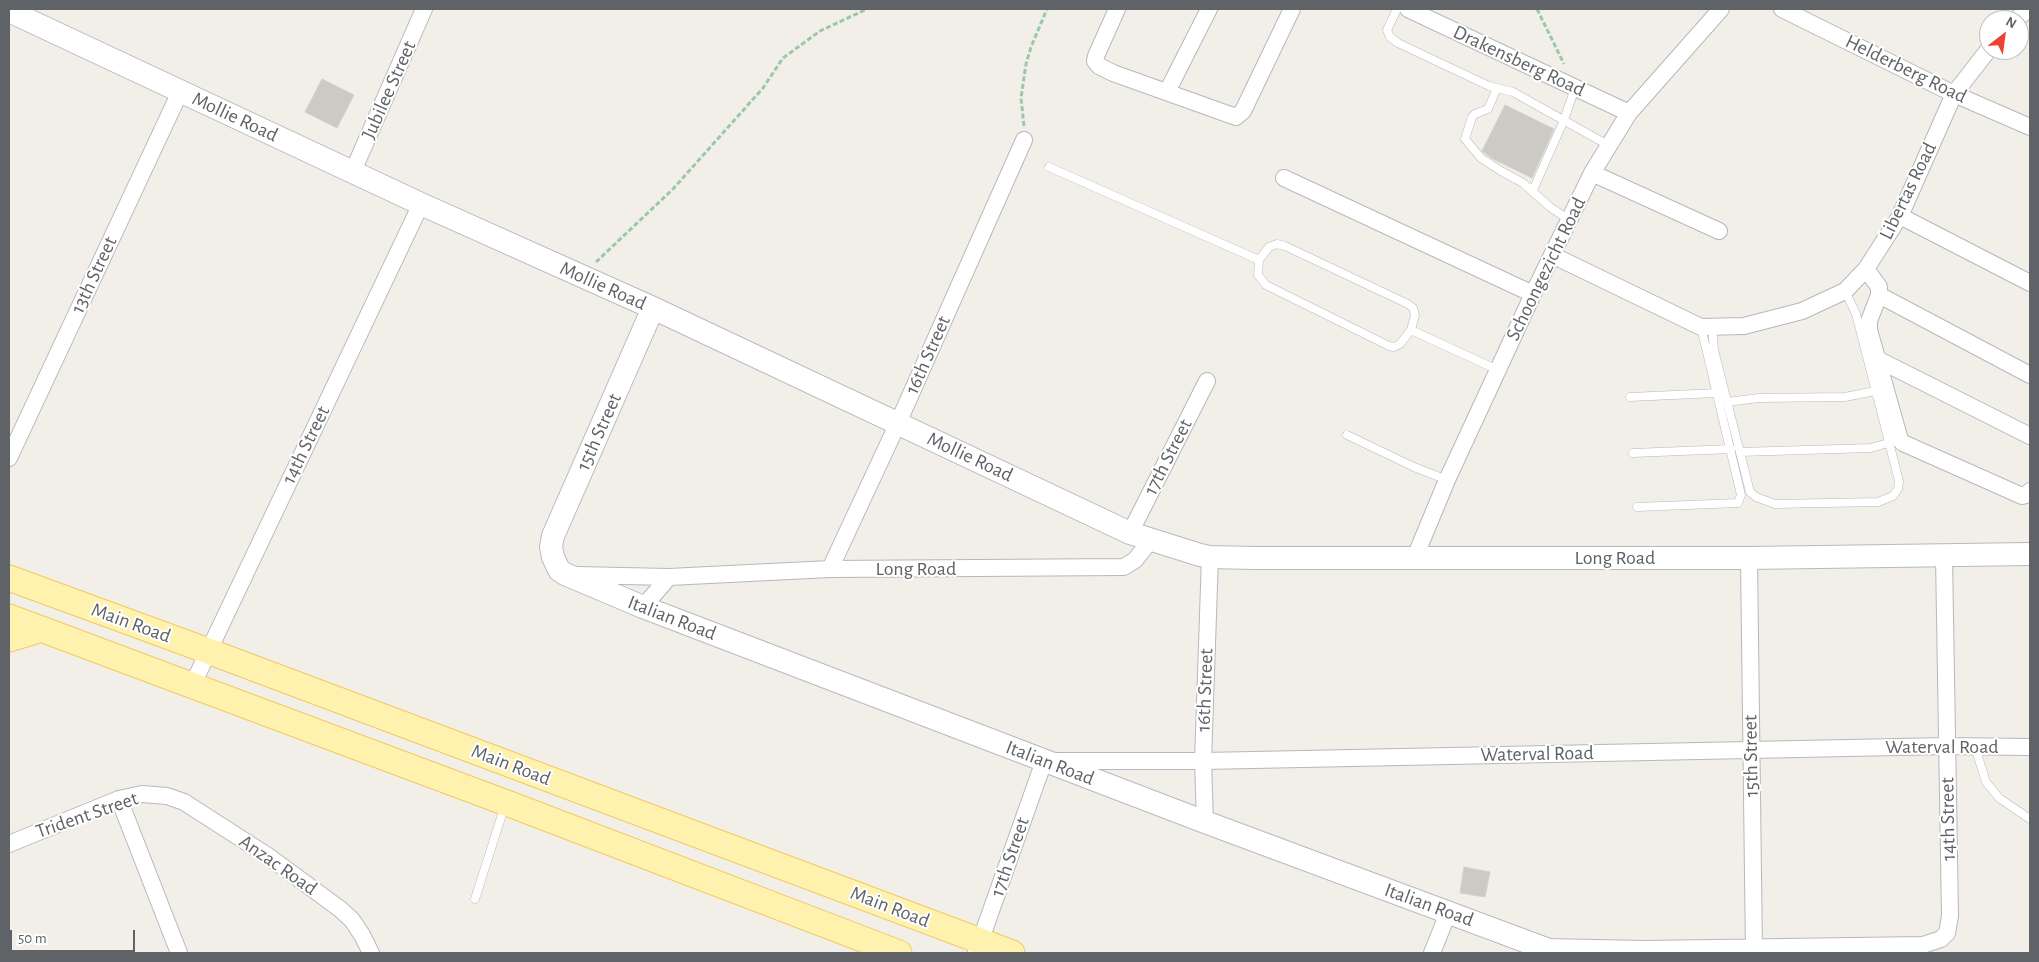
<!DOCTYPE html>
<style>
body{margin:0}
#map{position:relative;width:2039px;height:962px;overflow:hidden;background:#f1efe8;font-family:"Alegreya Sans",sans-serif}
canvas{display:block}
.frame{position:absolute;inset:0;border:10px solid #5f6368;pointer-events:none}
.north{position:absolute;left:1979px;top:10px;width:50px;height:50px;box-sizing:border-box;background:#fff;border:1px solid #bfc1c3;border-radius:50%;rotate:30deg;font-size:14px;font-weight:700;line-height:20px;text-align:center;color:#5f6368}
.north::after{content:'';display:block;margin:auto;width:18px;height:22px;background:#ea4335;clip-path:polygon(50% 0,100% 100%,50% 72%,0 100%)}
.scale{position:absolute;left:10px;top:930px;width:125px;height:22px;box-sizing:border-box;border:2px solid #5f6368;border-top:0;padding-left:6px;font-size:15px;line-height:18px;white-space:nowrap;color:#5f6368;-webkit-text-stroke:4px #fff;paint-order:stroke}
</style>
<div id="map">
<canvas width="2039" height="962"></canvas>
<div class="frame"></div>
<div class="north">N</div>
<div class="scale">50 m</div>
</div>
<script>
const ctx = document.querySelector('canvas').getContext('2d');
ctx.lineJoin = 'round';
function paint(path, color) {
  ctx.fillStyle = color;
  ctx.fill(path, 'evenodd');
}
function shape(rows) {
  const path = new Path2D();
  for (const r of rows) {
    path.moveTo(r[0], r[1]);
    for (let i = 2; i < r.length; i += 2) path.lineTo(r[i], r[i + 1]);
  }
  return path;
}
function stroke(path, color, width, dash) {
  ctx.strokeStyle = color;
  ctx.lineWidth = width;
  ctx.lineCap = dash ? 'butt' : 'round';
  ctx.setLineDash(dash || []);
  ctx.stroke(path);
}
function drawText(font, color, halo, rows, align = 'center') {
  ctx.font = font + ' "Alegreya Sans",sans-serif';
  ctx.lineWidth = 4;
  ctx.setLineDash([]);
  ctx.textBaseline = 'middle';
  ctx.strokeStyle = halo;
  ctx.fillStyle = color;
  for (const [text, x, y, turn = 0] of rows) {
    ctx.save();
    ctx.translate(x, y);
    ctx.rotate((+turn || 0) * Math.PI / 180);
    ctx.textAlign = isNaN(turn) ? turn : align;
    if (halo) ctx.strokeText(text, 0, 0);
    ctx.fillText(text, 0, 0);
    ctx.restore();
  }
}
const building = shape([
 [322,79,354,95,337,128,305,112,322,79],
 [1505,105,1554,129,1532,178,1493,159,1482,151,1505,105],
 [1464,867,1490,872,1485,897,1460,893,1464,867]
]);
const path = shape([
 [1537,9,1564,64],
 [1024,126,1021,98,1026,64,1031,47,1047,9],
 [596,262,673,189,763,88,783,58,820,31,867,9]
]);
const lane = shape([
 [1397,9,1387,30,1390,37,1398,43,1489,86,1513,92,1608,145],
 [1497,88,1488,109,1475,114,1472,117,1465,139,1481,158,1501,171,1523,183,1550,207,1569,220],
 [1049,167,1259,260,1258,275,1266,285,1389,346,1394,347,1400,344,1411,330,1415,315,1413,308,1408,304,1285,246,1277,244,1269,247,1259,260],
 [1533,190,1564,120,1575,88],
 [1712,326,1714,350,1750,492,1756,497,1775,504,1878,502,1893,496,1898,489,1899,481,1856,314,1845,291],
 [1411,330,1498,370],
 [1630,397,1717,393],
 [1727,402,1759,398,1845,397,1875,391],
 [1347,435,1414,467,1447,480],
 [1740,452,1871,448,1888,443],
 [1633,453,1731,449],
 [1637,507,1738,503,1741,495,1701,327],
 [1975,747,1986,782,1999,798,2030,819],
 [475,899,505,805]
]);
const street = shape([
 [1117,9,1096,56,1095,61,1099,66,1113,73,1236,117,1243,111,1292,9],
 [1408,9,1629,113],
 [1782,9,1954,94,2030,127],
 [2016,20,2028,9],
 [1167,92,1209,9],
 [353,171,424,9],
 [1592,173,1719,231],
 [1284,178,1533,294],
 [1900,216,2030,283],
 [1552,255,1701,327,1744,326,1802,311,1845,291,1866,269,1900,216,1954,94,1989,49],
 [1866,269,1879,287,1879,295,1869,321,1869,330,1900,440,1903,443,2022,496,2026,495,2030,491],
 [1879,295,2030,375],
 [1877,359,2030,436],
 [9,458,180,92],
 [1130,533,1207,381],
 [1415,557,1447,480,1533,294,1592,173,1629,113,1721,9],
 [1749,558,1754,953],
 [830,569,898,423,1024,140],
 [576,575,669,577,830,569,1124,567,1135,560,1151,540],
 [643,607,669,577],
 [192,686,421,204],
 [119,799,179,953],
 [1205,822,1203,761,1210,557],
 [9,844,119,799,142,794,167,796,184,802,268,856,340,909,352,920,362,935,371,953],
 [1545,947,1645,949,1923,945,1941,939,1947,933,1950,916,1944,556],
 [976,953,1044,761,1203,761,1947,746,2030,747],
 [1432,953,1448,913]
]);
const secondary = shape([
 [9,11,421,204,653,308,1130,533,1200,555,1210,557,1254,558,1749,558,2030,554],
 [653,308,553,536,551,547,553,557,559,570,565,574,643,607,1205,822,1557,953]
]);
const primary = shape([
 [9,578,208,651,1012,953],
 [9,617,512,805,899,953],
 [9,639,42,629]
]);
const streetNames = [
 ["Drakensberg Road",1519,61,25],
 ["Helderberg Road",1906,69,26],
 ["Jubilee Street",389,90,-66],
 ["Mollie Road",235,117,25],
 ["Libertas Road",1908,191,-64],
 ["Schoongezicht Road",1546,269,-64],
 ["13th Street",94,275,-65],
 ["Mollie Road",603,286,24],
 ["16th Street",928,355,-66],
 ["15th Street",599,432,-66],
 ["14th Street",306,445,-64],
 ["Mollie Road",970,457,25],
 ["17th Street",1168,457,-63],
 ["Long Road",1615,558],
 ["Long Road",916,569],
 ["Italian Road",672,618,21],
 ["Main Road",131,623,20],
 ["16th Street",1205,690,-88],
 ["Waterval Road",1942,747],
 ["Waterval Road",1537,754,-1],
 ["15th Street",1751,756,-91],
 ["Italian Road",1050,763,21],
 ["Main Road",511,765,21],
 ["Trident Street",87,815,-19],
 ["14th Street",1948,819,-91],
 ["17th Street",1010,857,-71],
 ["Anzac Road",278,865,35],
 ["Italian Road",1429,905,20],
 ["Main Road",890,907,21]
];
paint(building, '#cccac5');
stroke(building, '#d6d1c6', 1);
stroke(lane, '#b5b8bc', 9);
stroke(street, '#b5b8bc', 18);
stroke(secondary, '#b6babf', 24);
stroke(primary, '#f2c960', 27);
stroke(path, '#9cc7a9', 3, [5, 2.5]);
stroke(lane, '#fff', 8);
stroke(street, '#fff', 16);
stroke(secondary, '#fff', 22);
stroke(primary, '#fff2af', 25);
drawText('20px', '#5f6368', '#fff', streetNames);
</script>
